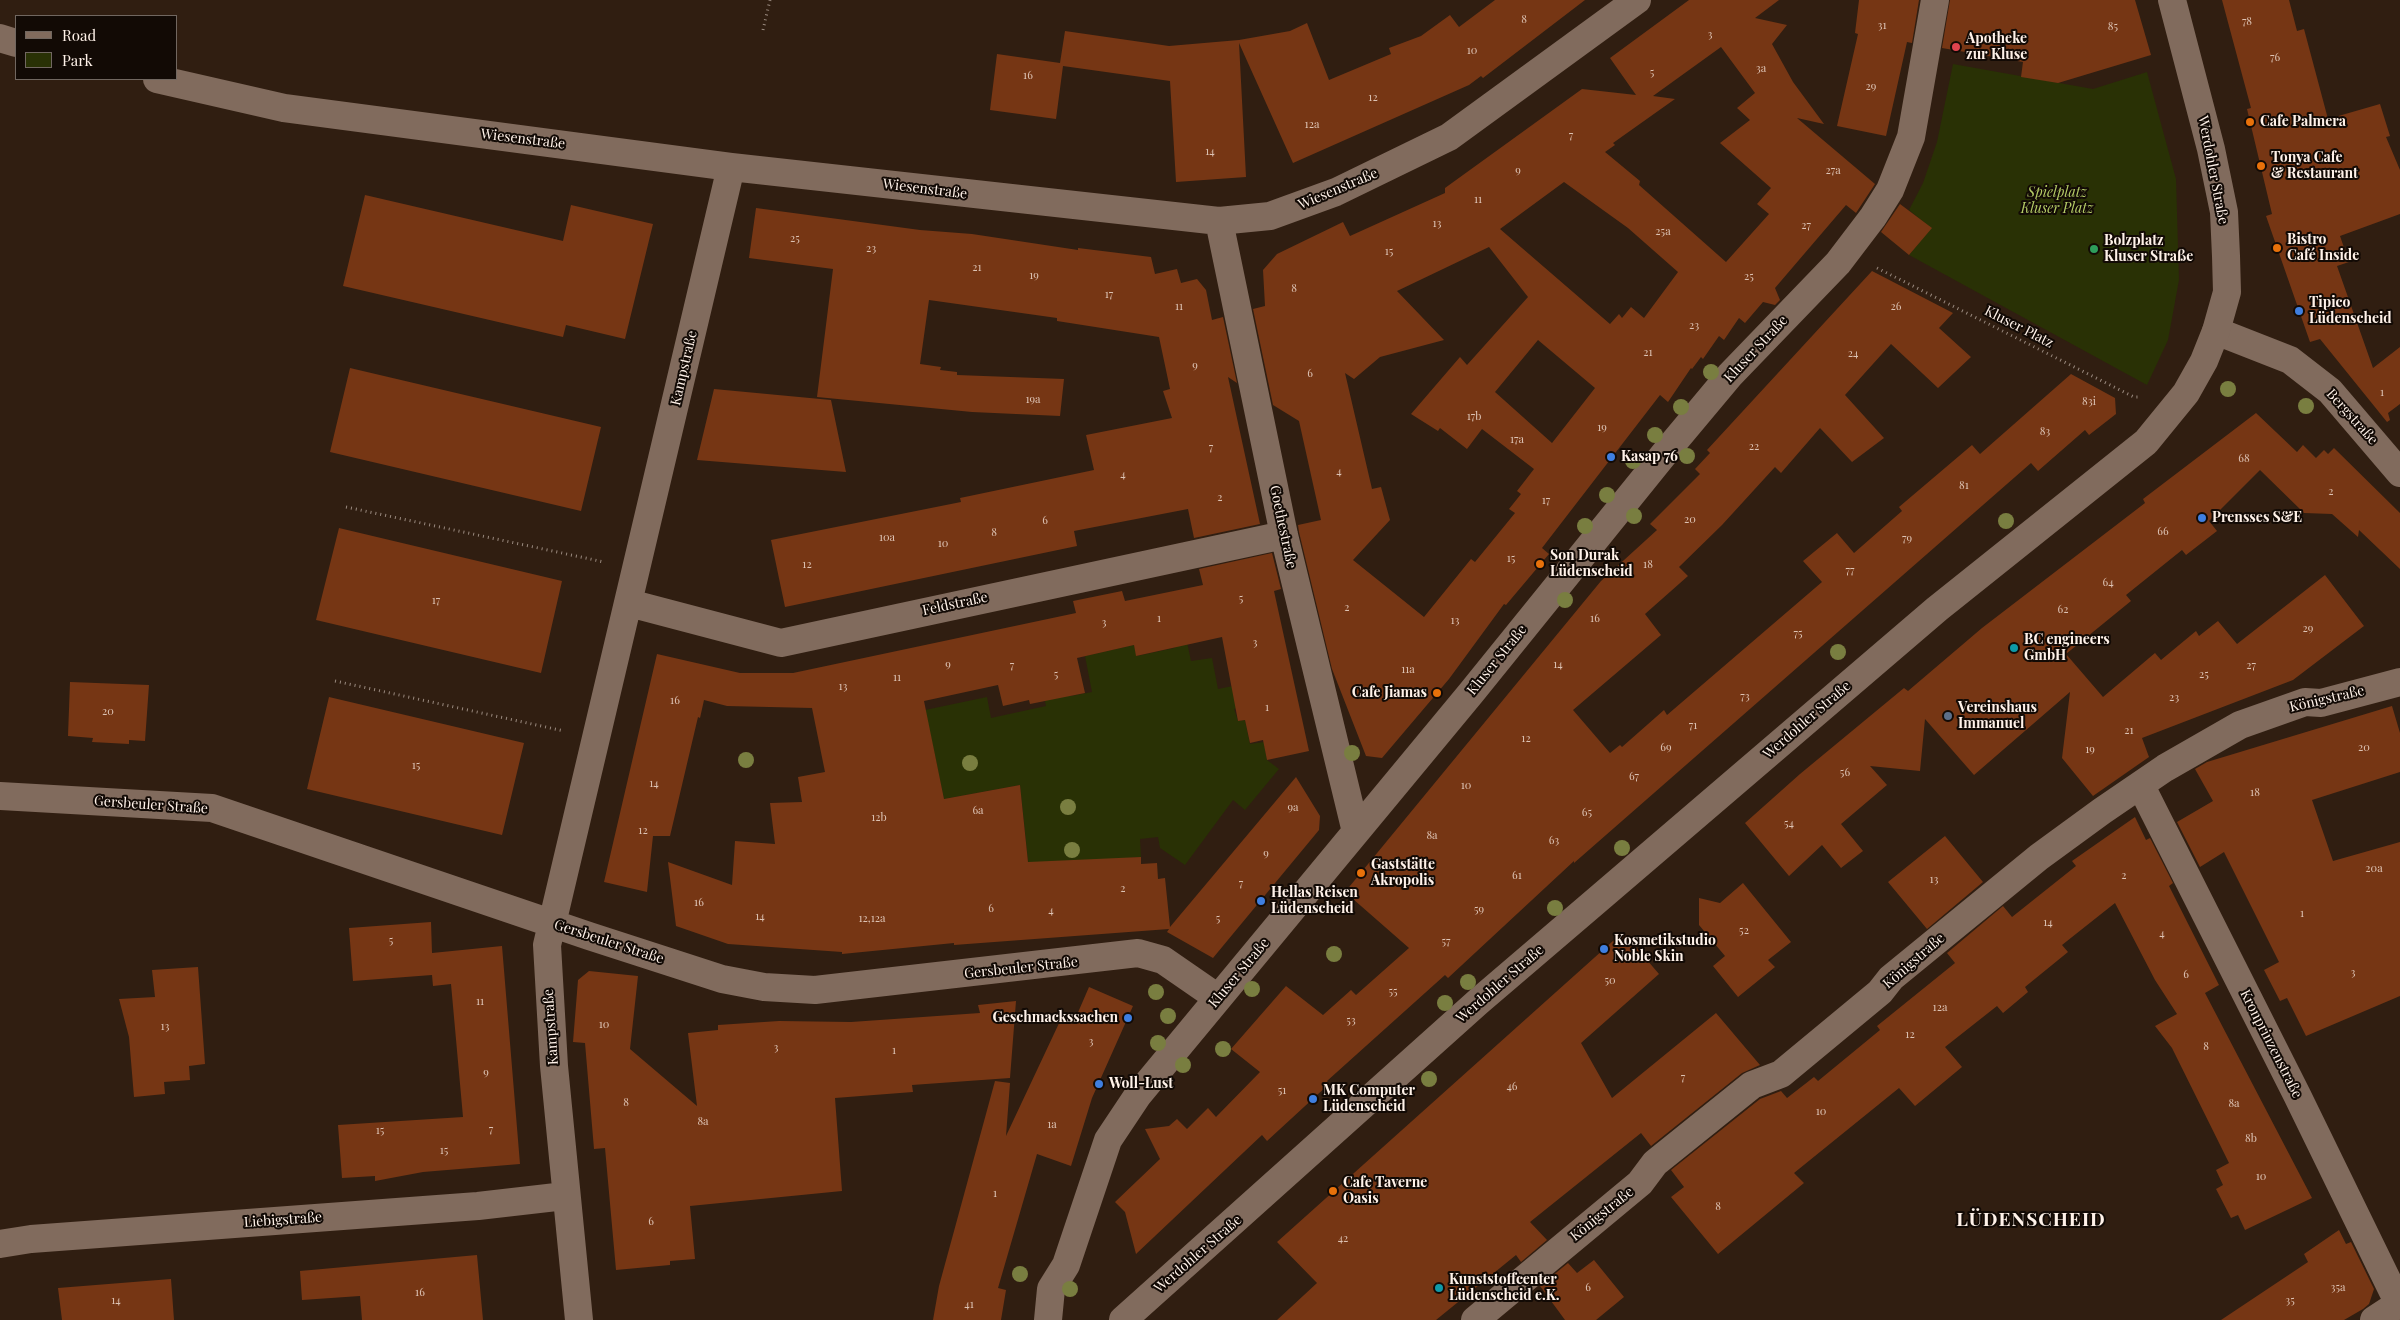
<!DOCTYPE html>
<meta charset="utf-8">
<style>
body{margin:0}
#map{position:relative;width:2400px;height:1320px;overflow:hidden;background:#301e11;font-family:"Playfair Display",serif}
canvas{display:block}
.legend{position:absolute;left:15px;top:15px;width:162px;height:65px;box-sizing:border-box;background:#120a05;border:1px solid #716760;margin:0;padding:6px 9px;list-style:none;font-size:15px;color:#fff2e9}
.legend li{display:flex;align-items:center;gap:10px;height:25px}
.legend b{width:25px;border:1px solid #716760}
</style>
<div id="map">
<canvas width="2400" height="1320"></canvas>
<ul class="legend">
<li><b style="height:6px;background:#816b5d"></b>Road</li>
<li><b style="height:14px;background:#293105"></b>Park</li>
</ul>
</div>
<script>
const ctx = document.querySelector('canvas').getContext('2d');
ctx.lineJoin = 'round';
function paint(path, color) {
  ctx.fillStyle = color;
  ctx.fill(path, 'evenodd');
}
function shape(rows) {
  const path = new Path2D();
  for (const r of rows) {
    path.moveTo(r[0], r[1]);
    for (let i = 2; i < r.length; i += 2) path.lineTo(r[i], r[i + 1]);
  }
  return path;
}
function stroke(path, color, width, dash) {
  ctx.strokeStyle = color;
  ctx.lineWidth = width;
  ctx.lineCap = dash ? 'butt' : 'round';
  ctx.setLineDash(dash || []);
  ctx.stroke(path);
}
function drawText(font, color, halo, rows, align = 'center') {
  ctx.font = font + ' "Playfair Display",serif';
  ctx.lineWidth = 4;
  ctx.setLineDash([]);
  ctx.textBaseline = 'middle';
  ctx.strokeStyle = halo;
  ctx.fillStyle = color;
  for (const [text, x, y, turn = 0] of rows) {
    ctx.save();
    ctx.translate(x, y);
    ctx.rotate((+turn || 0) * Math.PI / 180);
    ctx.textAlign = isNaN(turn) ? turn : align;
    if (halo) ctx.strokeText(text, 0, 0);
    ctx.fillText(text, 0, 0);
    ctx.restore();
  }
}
const green = shape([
 [1953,64,2093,89,2147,72,2176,179,2179,280,2168,340,2147,385,1909,255,1931,228,1909,210,1923,183,1937,142],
 [1186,637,1191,661,1212,658,1218,689,1238,685,1242,707,1234,709,1238,721,1245,720,1250,744,1264,742,1267,760,1279,769,1245,810,1233,800,1185,865,1160,848,1158,837,1140,839,1141,857,1115,859,1030,879,1020,785,944,799,925,710,987,697,991,718,1046,706,1044,697,1069,692,1071,696,1092,692,1085,656,1134,645,1137,656,1174,648]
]);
const building = shape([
 [1495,0,1585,0,1483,78,1481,76,1469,85,1293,163,1239,43,1246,177,1176,182,1170,81,1063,66,1056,119,990,110,997,54,1060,63,1065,31,1169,46,1239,40,1290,31,1307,23,1329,80,1391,54,1389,48,1421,36,1450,15,1459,27],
 [1689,0,1779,0,1755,18,1787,25,1772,44,1793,82,1824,124,1797,118,1875,184,1856,213,1846,205,1775,288,1780,300,1775,305,1763,302,1745,323,1739,318,1724,340,1719,336,1703,359,1701,357,1692,369,1691,368,1668,402,1660,395,1542,548,1549,554,1506,605,1504,604,1449,679,1382,758,1366,756,1332,669,1299,532,1298,525,1321,520,1299,421,1273,405,1253,309,1265,306,1263,270,1277,254,1343,222,1350,236,1445,193,1445,188,1582,89,1636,95,1610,58],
 [1721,47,1755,93,1737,108,1750,120,1720,143,1771,188,1757,204,1769,214,1726,262,1639,185,1640,181,1605,152,1615,145,1613,143,1675,99,1653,96],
 [1564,182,1628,228,1678,272,1644,318,1631,307,1622,318,1619,314,1610,324,1500,229],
 [1489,247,1528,297,1467,365,1460,357,1411,414,1438,431,1440,428,1467,449,1482,429,1534,469,1517,491,1521,494,1509,509,1515,513,1475,562,1471,559,1424,617,1353,560,1390,520,1381,487,1372,489,1345,373,1354,379,1380,357,1444,340,1397,291],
 [1538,340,1595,388,1552,443,1495,392],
 [1859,0,1919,0,1912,43,1907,42,1886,136,1837,126,1858,34,1855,33],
 [1950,0,2135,0,2151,55,2058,83,2021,77,2023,62,1942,48],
 [2222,0,2289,0,2297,31,2304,29,2328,119,2380,104,2390,136,2386,137,2400,170,2400,214,2340,236,2349,262,2337,266,2373,368,2400,347,2400,404,2388,413,2390,420,2387,422,2320,339,2310,342,2266,216,2272,214,2247,109,2251,108],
 [365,195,563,241,571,205,653,224,625,339,566,325,563,337,343,286],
 [1900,204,1932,228,1909,255,1881,232],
 [756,208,920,230,972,234,1078,250,1078,248,1151,257,1155,274,1177,269,1181,283,1197,279,1206,290,1212,320,1223,317,1237,383,1228,377,1260,524,1194,538,1188,509,1074,531,1077,546,785,607,771,540,961,502,960,498,1094,470,1086,435,1172,418,1163,391,1170,389,1159,337,1057,321,1057,318,929,300,920,364,941,367,940,370,957,372,957,375,1064,379,1060,416,972,412,817,397,833,269,749,258],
 [1872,271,1953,313,1939,328,1971,357,1938,388,1891,344,1845,395,1884,438,1852,462,1820,428,1781,473,1775,467,1722,525,1679,567,1688,576,1645,614,1661,635,1573,710,1610,753,1620,745,1622,747,1664,710,1667,715,1822,582,1803,561,1837,533,1854,553,1902,511,1899,507,1972,445,1980,454,2071,374,2115,398,2116,414,2089,435,2085,430,2038,471,2031,463,1574,863,1574,861,1448,978,1445,975,1327,1081,1329,1084,1267,1141,1262,1135,1136,1254,1125,1212,1115,1202,1160,1159,1145,1129,1169,1126,1177,1119,1187,1129,1208,1108,1216,1117,1260,1072,1231,1049,1286,986,1323,1015,1351,990,1356,995,1409,948,1345,892,1601,581,1657,530,1650,524,1700,474,1695,469,1710,453,1707,450],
 [350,368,601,427,581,511,330,452],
 [714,389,831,400,846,472,697,460],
 [2256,413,2297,452,2303,445,2316,458,2324,450,2328,454,2334,448,2400,513,2400,569,2359,530,2358,537,2332,514,2304,513,2260,470,2209,521,2217,531,2186,555,2182,550,2126,595,2131,601,2066,654,2103,697,2155,653,2161,660,2196,631,2199,636,2218,621,2237,644,2325,575,2364,626,2293,680,2142,738,2149,757,2093,796,2062,758,2070,692,1974,775,1925,719,1920,771,1870,766,1887,785,1841,824,1863,851,1841,868,1822,845,1789,876,1745,823,1800,774,1904,688,1908,691,1982,628,2145,503,2143,499],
 [339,528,562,581,541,673,316,620],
 [1272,553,1281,589,1274,591,1309,751,1267,760,1263,740,1250,743,1245,720,1238,721,1222,637,1136,656,1134,645,1077,658,1085,693,1030,704,1029,700,1003,706,998,685,924,701,944,799,1020,785,1028,862,1141,857,1141,864,1157,863,1158,879,1165,878,1170,927,1296,777,1320,816,1319,830,1213,958,1167,932,1169,929,954,945,954,943,842,954,842,952,728,944,676,926,668,862,732,885,735,841,775,844,770,803,802,802,798,777,825,772,812,708,727,706,704,700,700,718,698,717,670,836,653,836,647,892,604,882,657,654,740,673,793,673,1076,613,1073,601,1122,591,1125,601,1203,585,1199,569],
 [70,682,149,685,145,741,129,740,129,744,92,742,93,738,68,736],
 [329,697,524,743,502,835,307,789],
 [2392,706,2400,733,2400,772,2312,800,2333,861,2400,842,2400,996,2306,1036,2287,998,2280,1001,2264,970,2279,962,2224,852,2200,867,2177,822,2213,801,2195,769,2207,762],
 [2135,817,2146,840,2150,838,2173,883,2169,886,2219,985,2205,993,2312,1198,2245,1230,2238,1215,2231,1218,2216,1189,2223,1185,2216,1170,2229,1163,2172,1048,2155,1026,2177,1014,2155,980,2115,903,2062,945,2068,952,2025,987,2028,992,2003,1013,1997,1006,1945,1047,1962,1067,1915,1106,1899,1088,1794,1173,1804,1183,1718,1254,1671,1197,1684,1187,1671,1170,1760,1099,1781,1091,1787,1098,1814,1077,1818,1081,1880,1030,1877,1026,1955,963,1947,953,2003,906,2012,917,2076,866,2072,861],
 [1945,836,1983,882,1927,929,1888,882],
 [1743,883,1791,942,1768,960,1775,967,1738,997,1713,966,1725,956,1699,925,1699,898,1720,903],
 [431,922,432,953,502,946,520,1164,423,1172,375,1181,375,1176,342,1178,338,1125,463,1117,451,984,433,986,432,975,353,981,349,928],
 [1623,932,1659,974,1581,1043,1612,1098,1716,1013,1760,1065,1742,1073,1651,1146,1641,1133,1530,1222,1547,1240,1521,1262,1516,1255,1436,1320,1277,1320,1317,1283,1277,1242],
 [198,967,205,1064,189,1066,190,1080,164,1082,165,1094,134,1097,129,1037,119,999,155,997,152,970],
 [589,971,638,976,630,1049,697,1106,688,1033,718,1030,718,1025,779,1021,851,1022,980,1013,978,1005,1016,1001,1010,1078,912,1085,913,1092,835,1098,842,1191,690,1206,695,1259,670,1261,670,1265,616,1270,605,1148,594,1149,585,1043,573,1042,578,980],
 [1089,987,1133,1006,1092,1098,1071,1166,1037,1154,998,1288,1006,1290,1001,1320,933,1320,939,1286,995,1081,1010,1083,1006,1136,1061,1019,1073,1024],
 [2339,1230,2346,1244,2351,1242,2374,1289,2369,1304,2363,1309,2344,1320,2221,1320,2308,1262,2304,1254],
 [477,1255,483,1320,362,1320,360,1296,302,1300,300,1271],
 [1594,1260,1624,1297,1596,1320,1565,1320,1540,1286,1568,1263,1577,1273],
 [171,1279,174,1320,62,1320,58,1288]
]);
const path = shape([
 [763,30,770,0],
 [1877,268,2134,397,2140,397],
 [346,507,604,562],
 [335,681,564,731]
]);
const minor = shape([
 [0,38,16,43],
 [157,79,284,108,731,167,1219,221,1270,216,1336,192,1449,137,1637,0],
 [1219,221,1284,535,1356,832],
 [2216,331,2290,360,2330,391,2400,473],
 [629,603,781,643,1284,535],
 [2141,786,2297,1095,2399,1304],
 [0,796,212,808,589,936,722,979,764,987,815,990,1138,953,1163,960,1218,998],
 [0,1244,31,1239,478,1206,565,1196],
 [579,1320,554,1066,547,945,731,167],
 [1048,1320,1051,1289,1066,1265,1108,1140,1138,1095,1471,693,1669,448,1730,375,1838,263,1873,217,1890,190,1911,137,1935,0],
 [1475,1320,1640,1183,1655,1163,1752,1085,1781,1074,1880,992,1891,978,2039,857,2102,811,2165,768,2240,725,2305,702,2321,703,2400,682],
 [2374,1320,2400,1303]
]);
const tertiary = shape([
 [1123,1320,1479,1001,1603,895,1937,609,2146,442,2186,393,2204,361,2216,331,2227,292,2226,256,2224,212,2211,149,2172,0]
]);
const trees = [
 [1711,372],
 [2228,389],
 [2306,406],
 [1681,407],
 [1655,435],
 [1687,456],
 [1633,461],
 [1607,495],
 [1634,516],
 [2006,521],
 [1585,526],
 [1565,600],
 [1838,652],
 [1352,753],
 [746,760],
 [970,763],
 [1068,807],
 [1622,848],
 [1072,850],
 [1555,908],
 [1334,954],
 [1468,982],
 [1252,989],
 [1156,992],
 [1445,1003],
 [1168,1016],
 [1158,1043],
 [1223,1049],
 [1183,1065],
 [1429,1079],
 [1020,1274],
 [1070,1289]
];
const markers = [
 [1956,47,5,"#e0444e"],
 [2250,122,5,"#e8710a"],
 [2261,166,5,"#e8710a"],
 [2277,248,5,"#e8710a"],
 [2094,249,5,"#2e9e5b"],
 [2299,311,5,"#3f7fe0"],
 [1611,457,5,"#3f7fe0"],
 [2202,518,5,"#3f7fe0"],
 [1540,564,5,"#e8710a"],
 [2014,648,5,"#0f9aa8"],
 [1437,693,5,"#e8710a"],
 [1948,716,5,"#5c6f8a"],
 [1361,873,5,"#e8710a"],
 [1261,901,5,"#3f7fe0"],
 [1604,949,5,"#3f7fe0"],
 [1128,1018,5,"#3f7fe0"],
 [1099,1084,5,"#3f7fe0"],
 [1313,1099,5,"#3f7fe0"],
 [1333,1191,5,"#e8710a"],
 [1439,1288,5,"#0f9aa8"]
];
const numberNames = [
 ["8",1524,20],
 ["78",2247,22],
 ["31",1882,26],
 ["85",2113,27],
 ["3",1710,35],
 ["10",1472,51],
 ["76",2275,58],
 ["3a",1761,69],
 ["5",1652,73],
 ["16",1028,76],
 ["29",1871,87],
 ["12",1373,98],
 ["12a",1312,125],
 ["7",1571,136],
 ["14",1210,152],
 ["9",1518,171],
 ["27a",1833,171],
 ["11",1478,200],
 ["13",1437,224],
 ["27",1806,226],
 ["25a",1663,232],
 ["25",795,239],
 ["23",871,249],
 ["15",1389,252],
 ["21",977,268],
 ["19",1034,276],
 ["25",1749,277],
 ["8",1294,289],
 ["17",1109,295],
 ["11",1179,307],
 ["26",1896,307],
 ["23",1694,326],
 ["21",1648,353],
 ["24",1853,354],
 ["9",1195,366],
 ["6",1310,374],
 ["1",2382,393],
 ["19a",1033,400],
 ["83i",2089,402],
 ["17b",1474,417],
 ["19",1602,428],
 ["83",2045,432],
 ["17a",1517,440],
 ["22",1754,447],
 ["7",1211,448],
 ["68",2244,459],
 ["4",1339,472],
 ["4",1123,475],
 ["81",1964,486],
 ["2",2331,492],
 ["2",1220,498],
 ["17",1546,501],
 ["20",1690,520],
 ["6",1045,521],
 ["66",2163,532],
 ["8",994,533],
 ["10a",887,538],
 ["79",1907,539],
 ["10",943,544],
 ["15",1511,559],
 ["12",807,565],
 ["18",1648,565],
 ["77",1850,571],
 ["64",2108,583],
 ["5",1241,599],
 ["17",436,601],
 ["2",1347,608],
 ["62",2063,610],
 ["1",1159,619],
 ["16",1595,619],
 ["13",1455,621],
 ["3",1104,623],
 ["29",2308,629],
 ["75",1798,634],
 ["3",1255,643],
 ["9",948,665],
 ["14",1558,665],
 ["7",1012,666],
 ["27",2251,666],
 ["11a",1408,670],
 ["5",1056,675],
 ["25",2204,675],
 ["11",897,678],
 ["13",843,687],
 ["73",1745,697],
 ["23",2174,698],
 ["16",675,701],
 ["1",1267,708],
 ["20",108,712],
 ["71",1693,726],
 ["21",2129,731],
 ["12",1526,739],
 ["69",1666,748],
 ["20",2364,748],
 ["19",2090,750],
 ["15",416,766],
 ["56",1845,773],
 ["67",1634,777],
 ["14",654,784],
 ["10",1466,786],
 ["18",2255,793],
 ["9a",1293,808],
 ["6a",978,811],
 ["65",1587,813],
 ["12b",879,818],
 ["54",1789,824],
 ["12",643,831],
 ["8a",1432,836],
 ["63",1554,841],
 ["9",1266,854],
 ["20a",2374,869],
 ["61",1517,876],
 ["2",2124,876],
 ["13",1934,880],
 ["7",1241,884],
 ["2",1123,889],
 ["16",699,903],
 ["6",991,909],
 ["59",1479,910],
 ["4",1051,911],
 ["1",2302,914],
 ["14",760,917],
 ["12,12a",872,919],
 ["5",1218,919],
 ["14",2048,923],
 ["52",1744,931],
 ["4",2162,934],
 ["5",391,941],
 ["57",1446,942],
 ["3",2353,973],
 ["6",2186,975],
 ["50",1610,981],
 ["55",1393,992],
 ["11",480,1002],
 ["12a",1940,1008],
 ["53",1351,1021],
 ["10",604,1025],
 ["13",165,1027],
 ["12",1910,1035],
 ["3",1091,1042],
 ["8",2206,1047],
 ["3",776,1048],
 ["1",894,1051],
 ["9",486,1073],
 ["7",1683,1078],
 ["46",1512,1087],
 ["51",1282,1091],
 ["8",626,1103],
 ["8a",2234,1104],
 ["10",1821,1112],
 ["8a",703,1122],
 ["1a",1052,1125],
 ["7",491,1130],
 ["15",380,1131],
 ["8b",2251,1139],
 ["15",444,1151],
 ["10",2261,1177],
 ["1",995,1194],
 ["8",1718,1207],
 ["6",651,1222],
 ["42",1343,1239],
 ["6",1588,1288],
 ["35a",2338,1288],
 ["16",420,1293],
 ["14",116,1301],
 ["35",2290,1301],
 ["41",969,1305]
];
const poiNames = [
 ["Apotheke",1966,39],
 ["zur Kluse",1966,55],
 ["Cafe Palmera",2260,122],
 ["Tonya Cafe",2271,158],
 ["& Restaurant",2271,174],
 ["Bistro",2287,240],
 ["Café Inside",2287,256],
 ["Bolzplatz",2104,241],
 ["Kluser Straße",2104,257],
 ["Tipico",2309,303],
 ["Lüdenscheid",2309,319],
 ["Kasap 76",1621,457],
 ["Prensses S&E",2212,518],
 ["Son Durak",1550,556],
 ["Lüdenscheid",1550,572],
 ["BC engineers",2024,640],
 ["GmbH",2024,656],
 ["Cafe Jiamas",1427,693,"right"],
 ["Vereinshaus",1958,708],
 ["Immanuel",1958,724],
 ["Gaststätte",1371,865],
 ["Akropolis",1371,881],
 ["Hellas Reisen",1271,893],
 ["Lüdenscheid",1271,909],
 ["Kosmetikstudio",1614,941],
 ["Noble Skin",1614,957],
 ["Geschmackssachen",1118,1018,"right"],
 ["Woll-Lust",1109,1084],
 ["MK Computer",1323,1091],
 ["Lüdenscheid",1323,1107],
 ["Cafe Taverne",1343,1183],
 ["Oasis",1343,1199],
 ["Kunststoffcenter",1449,1280],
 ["Lüdenscheid e.K.",1449,1296]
];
const streetNames = [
 ["Wiesenstraße",523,139,7],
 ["Werdohler Straße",2213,170,79],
 ["Wiesenstraße",925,189,7],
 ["Wiesenstraße",1338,189,-23],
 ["Kluser Platz",2019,327,27],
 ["Kluser Straße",1756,349,-47],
 ["Kampstraße",684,368,-77],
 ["Bergstraße",2352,417,48],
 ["Goethestraße",1283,527,78],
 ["Feldstraße",955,604,-12],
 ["Kluser Straße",1497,660,-51],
 ["Königstraße",2327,699,-13],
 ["Werdohler Straße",1807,720,-41],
 ["Gersbeuler Straße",151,805,4],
 ["Gersbeuler Straße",609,942,18],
 ["Königstraße",1914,961,-41],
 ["Gersbeuler Straße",1021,968,-6],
 ["Kluser Straße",1239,973,-50],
 ["Werdohler Straße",1500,984,-41],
 ["Kampstraße",551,1027,-94],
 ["Kronprinzenstraße",2271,1044,63],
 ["Königstraße",1602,1214,-39],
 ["Liebigstraße",283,1220,-4],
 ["Werdohler Straße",1198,1254,-41]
];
const parkNames = [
 ["Spielplatz",2057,193],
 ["Kluser Platz",2057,209]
];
const districtNames = [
 ["LÜDENSCHEID",2031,1220]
];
paint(green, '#293105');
paint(building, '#763614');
stroke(path, '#9a8a7f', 3, [1, 4]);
stroke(minor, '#816b5d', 28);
stroke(tertiary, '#816b5d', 28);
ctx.fillStyle = '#797e40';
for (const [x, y] of trees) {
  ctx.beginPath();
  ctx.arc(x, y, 8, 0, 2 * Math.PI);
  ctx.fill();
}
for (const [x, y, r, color] of markers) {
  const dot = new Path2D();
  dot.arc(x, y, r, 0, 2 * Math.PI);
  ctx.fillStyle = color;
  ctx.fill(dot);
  stroke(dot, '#120a05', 2);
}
drawText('11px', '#ddc3b4', null, numberNames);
drawText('bold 14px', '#fff2e9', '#120a05', poiNames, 'left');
drawText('14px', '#fff2e9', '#120a05', streetNames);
drawText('italic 14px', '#b5cc67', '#120a05', parkNames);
ctx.letterSpacing = '1px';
drawText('bold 19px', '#fff2e9', '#120a05', districtNames);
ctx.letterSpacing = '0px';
</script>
